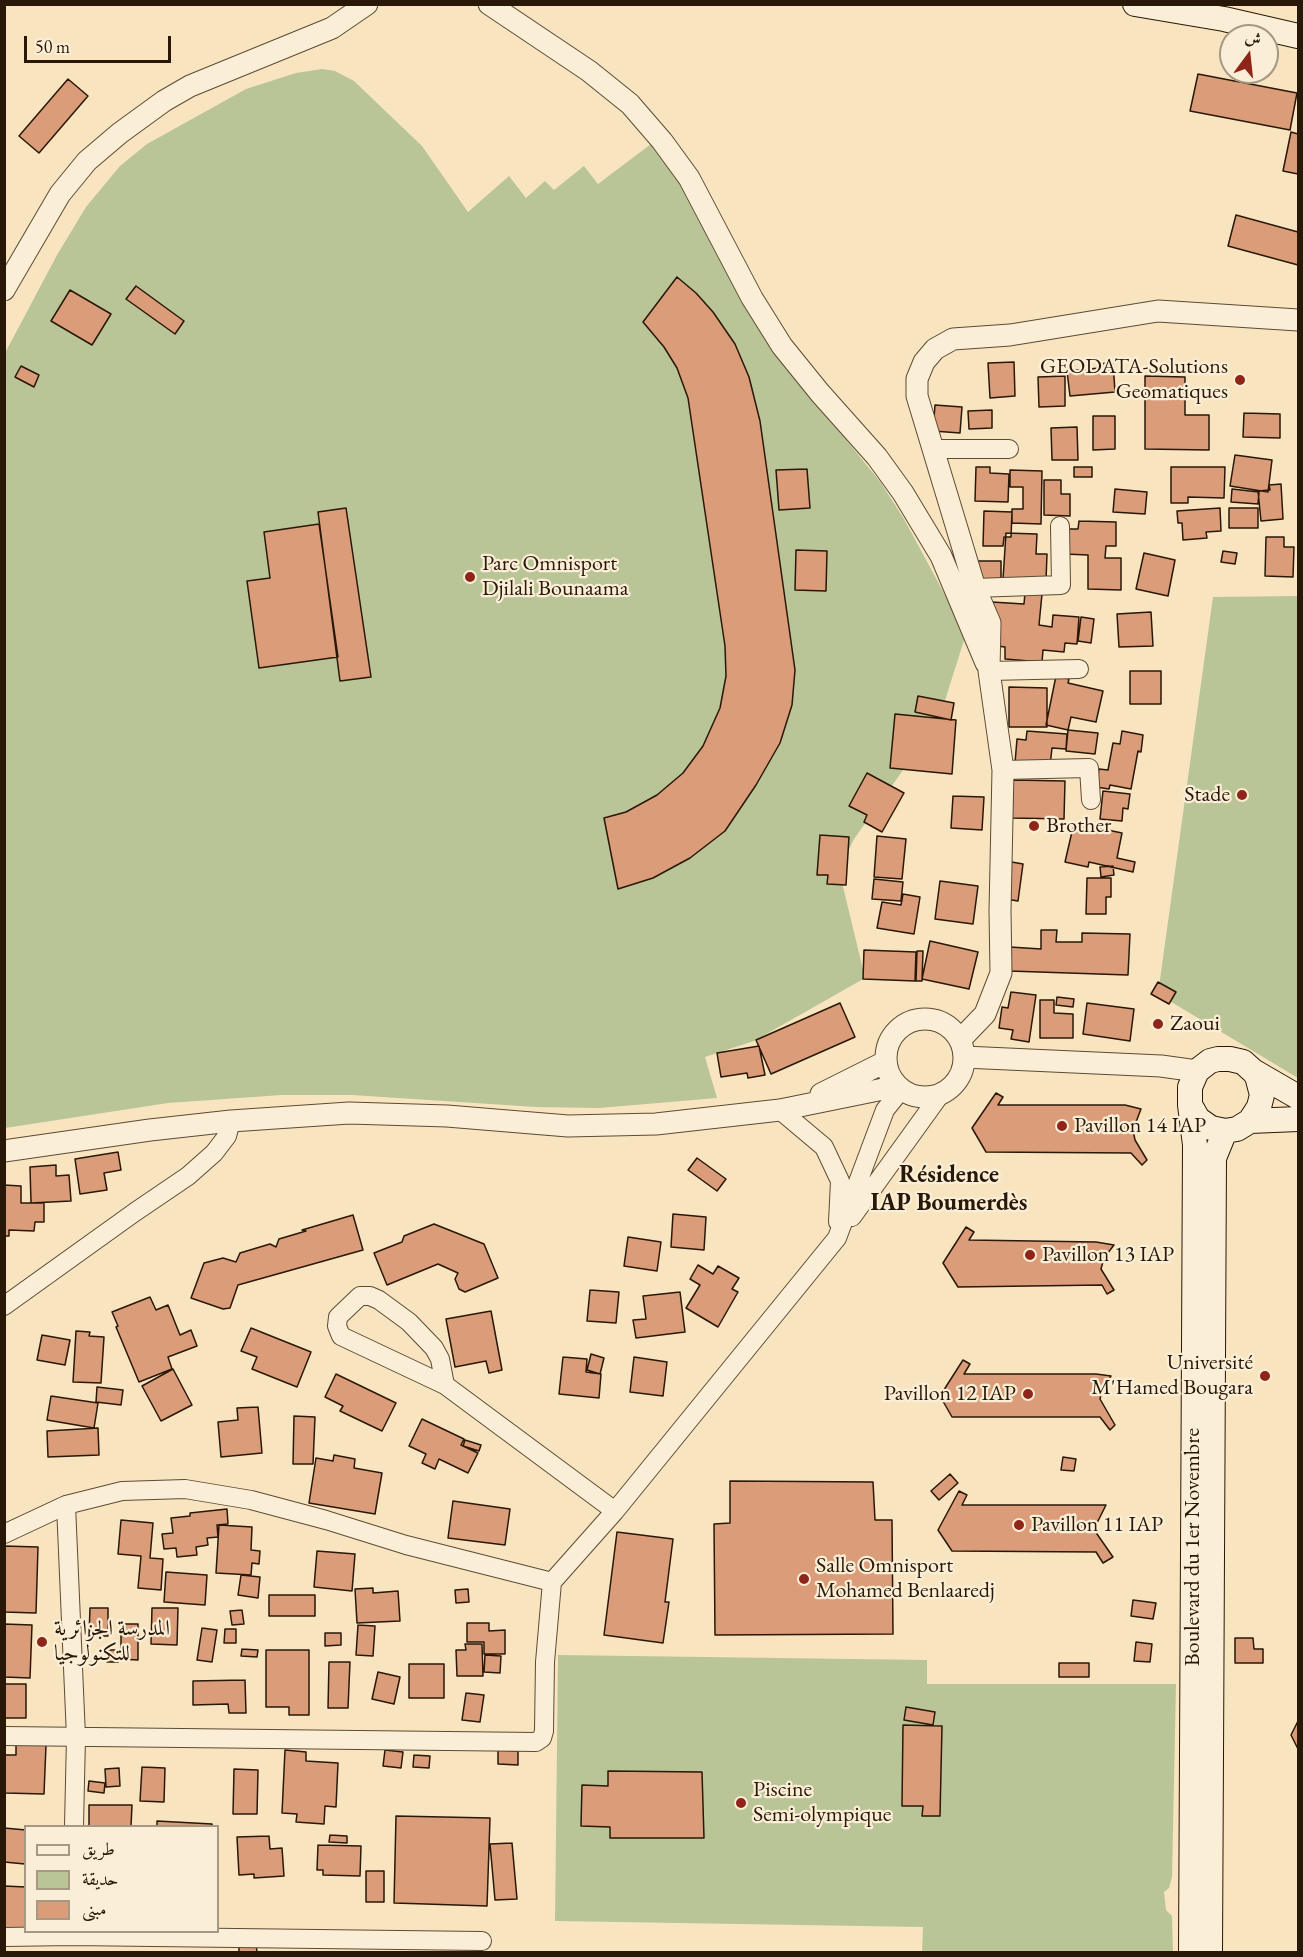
<!DOCTYPE html>
<meta charset="utf-8">
<style>
body{margin:0}
#map{position:relative;width:1303px;height:1957px;overflow:hidden;background:#f8e5c0;font-family:"EB Garamond",Amiri,serif}
canvas{display:block}
.frame{position:absolute;inset:0;border:6px solid #291707;pointer-events:none}
.legend{position:absolute;left:24px;top:1825px;width:195px;height:108px;box-sizing:border-box;background:#faeed6;border:2px solid #a69883;margin:0;padding:8px 10px;list-style:none;font-size:18px;color:#291707}
.legend li{display:flex;align-items:center;gap:12px;height:30px}
.legend b{width:30px;border:2px solid #a69883}
.north{position:absolute;left:1219px;top:24px;width:60px;height:60px;box-sizing:border-box;background:#faeed6;border:2px solid #a69883;border-radius:50%;rotate:15deg;font-size:16px;font-weight:700;line-height:24px;text-align:center;color:#291707}
.north::after{content:'';display:block;margin:auto;width:21px;height:27px;background:#8f2418;clip-path:polygon(50% 0,100% 100%,50% 72%,0 100%)}
.scale{position:absolute;left:24px;top:36px;width:147px;height:27px;box-sizing:border-box;border:3px solid #291707;border-top:0;padding-left:8px;font-size:18px;line-height:21px;white-space:nowrap;color:#291707;-webkit-text-stroke:4px #faeed6;paint-order:stroke}
</style>
<div id="map">
<canvas width="1303" height="1957"></canvas>
<div class="frame"></div>
<ul class="legend">
<li><b style="height:8px;background:#faeed6"></b>طريق</li>
<li><b style="height:16px;background:#b9c596"></b>حديقة</li>
<li><b style="height:16px;background:#db9c79"></b>مبنى</li>
</ul>
<div class="north">ش</div>
<div class="scale">50 m</div>
</div>
<script>
const ctx = document.querySelector('canvas').getContext('2d');
ctx.lineJoin = 'round';
function paint(path, color) {
  ctx.fillStyle = color;
  ctx.fill(path, 'evenodd');
}
function shape(rows) {
  const path = new Path2D();
  for (const r of rows) {
    if (r.length === 3) {
      path.moveTo(r[0] + r[2], r[1]);
      path.arc(r[0], r[1], r[2], 0, 2 * Math.PI);
      continue;
    }
    path.moveTo(r[0], r[1]);
    for (let i = 2; i < r.length; i += 2) path.lineTo(r[i], r[i + 1]);
  }
  return path;
}
function stroke(path, color, width, dash) {
  ctx.strokeStyle = color;
  ctx.lineWidth = width;
  ctx.lineCap = dash ? 'butt' : 'round';
  ctx.setLineDash(dash || []);
  ctx.stroke(path);
}
function drawText(font, color, halo, rows, align = 'center') {
  ctx.font = font + ' "EB Garamond",Amiri,serif';
  ctx.lineWidth = 4.5;
  ctx.setLineDash([]);
  ctx.textBaseline = 'middle';
  ctx.strokeStyle = halo;
  ctx.fillStyle = color;
  for (const [text, x, y, turn = 0] of rows) {
    ctx.save();
    ctx.translate(x, y);
    ctx.rotate((+turn || 0) * Math.PI / 180);
    ctx.textAlign = isNaN(turn) ? turn : align;
    if (halo) ctx.strokeText(text, 0, 0);
    ctx.fillText(text, 0, 0);
    ctx.restore();
  }
}
const green = shape([
 [322,69,335,71,354,81,422,146,468,212,509,176,526,198,545,181,554,190,584,166,598,184,651,144,681,174,815,401,881,483,904,519,966,634,935,732,906,766,854,839,839,870,865,978,754,1041,705,1057,717,1098,599,1108,536,1107,352,1095,282,1095,168,1103,5,1128,5,353,57,255,86,207,120,166,147,144,246,89,296,73],
 [1298,596,1298,1078,1158,994,1213,597],
 [558,1655,927,1660,927,1684,1176,1684,1172,1877,1169,1888,1164,1892,1166,1910,1172,1916,1173,1952,922,1952,923,1927,555,1921]
]);
const building = shape([
 [1198,74,1297,93,1290,130,1190,111,1198,74],
 [68,79,88,96,39,153,19,136,68,79],
 [1291,132,1298,134,1298,174,1283,171,1291,132],
 [1236,215,1298,232,1298,265,1228,246,1236,215],
 [677,277,696,293,713,312,735,344,749,377,760,421,795,670,792,705,780,743,756,785,725,831,690,858,653,878,618,889,604,818,626,812,657,795,683,773,703,746,720,708,726,676,725,646,688,398,677,368,664,347,643,322,677,277],
 [136,286,184,321,175,334,126,299,136,286],
 [70,290,111,314,92,345,51,321,70,290],
 [1014,362,1015,396,990,398,988,363,1014,362],
 [1113,362,1115,392,1070,396,1067,371,1100,368,1100,364,1113,362],
 [21,366,39,375,34,387,15,377,21,366],
 [1065,376,1065,406,1039,407,1038,377,1065,376],
 [1145,376,1185,377,1185,415,1209,415,1209,450,1145,449,1145,376],
 [935,405,962,407,960,433,933,431,935,405],
 [992,410,992,428,969,429,968,411,992,410],
 [1244,413,1280,414,1280,438,1243,437,1244,413],
 [1093,416,1115,416,1115,449,1093,450,1093,416],
 [1077,427,1078,460,1052,460,1051,428,1077,427],
 [1235,455,1272,460,1268,492,1230,486,1235,455],
 [976,467,990,467,990,473,1009,474,1008,502,975,501,976,467],
 [1074,467,1092,467,1092,477,1074,477,1074,467],
 [1171,467,1225,467,1224,498,1188,497,1188,503,1171,503,1171,467],
 [807,469,810,508,779,510,776,470,807,469],
 [1010,470,1042,471,1041,524,1012,523,1012,509,1023,509,1023,487,1010,487,1010,470],
 [1044,480,1061,480,1061,494,1070,494,1070,516,1044,515,1044,480],
 [1281,484,1283,519,1261,521,1258,491,1270,490,1269,485,1281,484],
 [1115,489,1147,492,1145,514,1113,512,1115,489],
 [1232,489,1259,492,1258,504,1231,502,1232,489],
 [346,508,371,677,340,681,318,512,346,508],
 [1220,508,1221,531,1206,532,1207,538,1183,540,1182,523,1178,523,1177,511,1220,508],
 [1229,508,1258,508,1258,528,1229,528,1229,508],
 [984,511,1012,512,1011,537,1004,537,1003,546,983,546,984,511],
 [1079,521,1116,522,1116,546,1106,546,1105,558,1121,558,1121,590,1088,589,1088,555,1065,554,1066,529,1078,529,1079,521],
 [319,524,338,657,259,668,247,581,270,578,264,532,319,524],
 [1006,533,1037,534,1036,554,1047,554,1046,581,1003,579,1006,533],
 [1266,537,1284,537,1284,547,1294,547,1293,577,1265,576,1266,537],
 [796,550,827,551,826,591,795,590,796,550],
 [1223,551,1237,553,1235,564,1221,562,1223,551],
 [1144,553,1175,560,1168,596,1136,589,1144,553],
 [976,561,1001,561,1001,582,976,582,976,561],
 [1025,593,1042,594,1039,625,1052,627,1053,615,1079,617,1077,644,1065,643,1064,652,1043,650,1042,662,1005,659,1005,647,997,646,992,602,1024,604,1025,593],
 [1151,612,1153,646,1119,647,1117,614,1151,612],
 [1081,617,1094,619,1091,643,1078,641,1081,617],
 [1130,671,1161,671,1161,704,1130,704,1130,671],
 [1056,676,1069,679,1068,683,1103,691,1096,722,1071,717,1068,730,1046,725,1056,676],
 [1009,687,1047,688,1047,727,1009,727,1009,687],
 [918,696,954,703,951,720,915,712,918,696],
 [895,714,956,720,952,774,890,768,895,714],
 [1068,730,1098,733,1095,754,1066,751,1068,730],
 [1027,731,1067,734,1066,749,1052,748,1050,766,1015,763,1017,739,1026,740,1027,731],
 [1122,731,1143,735,1141,752,1138,751,1131,789,1110,785,1109,789,1096,787,1099,769,1108,770,1113,743,1120,744,1122,731],
 [867,773,904,793,882,832,864,822,867,815,849,806,867,773],
 [1013,780,1065,781,1064,819,1012,818,1013,780],
 [1103,791,1130,794,1128,809,1123,808,1122,821,1100,819,1103,791],
 [953,796,984,797,982,830,951,828,953,796],
 [1074,823,1122,833,1117,858,1135,862,1133,872,1089,862,1088,867,1065,862,1074,823],
 [820,835,849,837,846,885,827,884,828,875,817,875,820,835],
 [877,836,906,839,902,879,874,877,877,836],
 [1006,861,1023,864,1018,901,1000,898,1006,861],
 [1113,866,1114,875,1101,877,1100,867,1113,866],
 [1087,878,1111,878,1111,897,1106,897,1106,914,1086,914,1087,878],
 [874,879,903,882,901,901,872,899,874,879],
 [940,881,978,886,973,924,935,919,940,881],
 [903,894,920,897,914,934,877,928,882,902,901,905,903,894],
 [1041,930,1057,930,1056,942,1082,942,1082,933,1130,934,1128,975,1009,971,1010,947,1041,949,1041,930],
 [930,941,978,952,969,989,922,979,930,941],
 [864,950,916,952,915,981,863,979,864,950],
 [917,951,923,951,922,981,916,981,917,951],
 [1158,982,1176,992,1169,1004,1151,994,1158,982],
 [1011,992,1036,995,1029,1042,1011,1039,1013,1030,999,1028,1002,1007,1008,1008,1011,992],
 [1057,997,1074,999,1073,1007,1056,1005,1057,997],
 [1040,1000,1054,1000,1054,1013,1073,1014,1073,1038,1040,1038,1040,1000],
 [840,1003,855,1037,771,1074,756,1040,840,1003],
 [1087,1003,1134,1009,1130,1041,1083,1034,1087,1003],
 [759,1046,765,1075,748,1078,747,1073,721,1077,717,1053,759,1046],
 [996,1093,1003,1097,998,1105,1125,1105,1141,1109,1133,1130,1135,1140,1147,1160,1142,1165,1131,1153,986,1152,972,1128,996,1093],
 [118,1152,121,1170,104,1173,107,1190,80,1194,75,1159,118,1152],
 [697,1158,726,1179,717,1191,688,1170,697,1158],
 [56,1165,56,1176,69,1175,71,1201,31,1203,30,1167,56,1165],
 [4,1185,21,1186,21,1203,44,1203,44,1222,35,1222,34,1231,9,1230,9,1236,4,1236,4,1185],
 [673,1214,706,1217,704,1250,671,1247,673,1214],
 [353,1215,363,1250,238,1285,230,1308,223,1309,191,1298,204,1263,223,1258,236,1262,240,1253,270,1244,276,1247,279,1239,306,1231,302,1230,353,1215],
 [434,1224,484,1244,498,1278,465,1292,459,1289,455,1279,458,1273,438,1264,387,1285,374,1253,402,1242,404,1236,434,1224],
 [966,1227,974,1232,969,1240,1096,1242,1114,1245,1104,1258,1101,1269,1114,1290,1107,1294,1102,1285,958,1287,943,1263,966,1227],
 [628,1237,661,1242,657,1271,624,1266,628,1237],
 [698,1265,713,1274,718,1266,739,1278,732,1289,738,1292,718,1327,686,1308,700,1285,690,1279,698,1265],
 [590,1290,619,1292,616,1323,587,1321,590,1290],
 [680,1292,685,1332,636,1338,633,1320,646,1319,643,1296,680,1292],
 [150,1297,156,1310,168,1305,180,1335,191,1330,197,1346,168,1357,172,1369,139,1382,116,1327,118,1326,112,1312,150,1297],
 [491,1311,502,1370,489,1373,486,1361,455,1367,446,1319,491,1311],
 [251,1328,311,1352,297,1387,252,1369,257,1357,241,1351,251,1328],
 [76,1331,90,1332,89,1336,104,1337,101,1383,73,1382,76,1331],
 [42,1335,70,1340,65,1365,37,1360,42,1335],
 [591,1354,604,1358,600,1374,587,1370,591,1354],
 [563,1357,587,1359,586,1372,601,1374,599,1398,559,1394,563,1357],
 [634,1357,667,1362,663,1396,630,1392,634,1357],
 [963,1360,970,1364,964,1374,1096,1374,1111,1376,1102,1390,1100,1399,1115,1425,1110,1430,1100,1417,952,1417,940,1396,963,1360],
 [173,1369,192,1405,161,1421,142,1386,173,1369],
 [336,1374,396,1403,382,1431,340,1411,343,1406,325,1397,336,1374],
 [97,1387,123,1390,121,1405,96,1402,97,1387],
 [51,1396,98,1403,94,1428,47,1420,51,1396],
 [258,1407,262,1453,221,1457,218,1422,238,1420,237,1408,258,1407],
 [294,1416,315,1417,313,1464,293,1464,294,1416],
 [422,1419,464,1439,461,1445,478,1453,468,1473,439,1459,435,1469,422,1463,426,1454,409,1446,422,1419],
 [98,1428,99,1455,48,1457,47,1431,98,1428],
 [465,1440,481,1445,479,1451,463,1446,465,1440],
 [334,1455,355,1459,354,1468,382,1473,375,1514,309,1503,316,1458,333,1461,334,1455],
 [1063,1457,1076,1459,1074,1471,1061,1470,1063,1457],
 [950,1474,958,1483,939,1500,931,1491,950,1474],
 [730,1481,873,1482,875,1520,892,1520,893,1634,715,1635,714,1524,730,1523,730,1481],
 [959,1491,967,1495,962,1505,1106,1505,1097,1523,1097,1534,1113,1557,1103,1563,1096,1552,952,1551,938,1530,959,1491],
 [453,1501,510,1509,505,1545,448,1538,453,1501],
 [227,1509,228,1524,217,1525,218,1537,207,1538,208,1545,196,1547,197,1555,177,1557,176,1548,164,1549,162,1534,173,1533,171,1518,190,1516,190,1513,227,1509],
 [121,1520,153,1523,150,1558,163,1559,161,1590,138,1588,141,1556,118,1554,121,1520],
 [219,1525,252,1527,251,1550,260,1551,259,1564,252,1563,251,1575,216,1573,219,1525],
 [617,1532,673,1539,665,1602,669,1602,663,1643,604,1635,617,1532],
 [4,1546,38,1547,36,1613,4,1612,4,1546],
 [317,1551,355,1554,352,1591,314,1587,317,1551],
 [166,1572,207,1575,205,1605,164,1602,166,1572],
 [241,1575,260,1577,258,1598,238,1595,241,1575],
 [373,1588,373,1593,398,1591,400,1621,357,1623,355,1589,373,1588],
 [468,1589,469,1602,456,1603,455,1590,468,1589],
 [269,1595,315,1595,315,1616,269,1616,269,1595],
 [1133,1600,1156,1603,1153,1619,1131,1616,1133,1600],
 [90,1608,108,1608,108,1636,89,1636,90,1608],
 [152,1608,178,1608,177,1645,151,1644,152,1608],
 [242,1610,244,1624,232,1625,230,1611,242,1610],
 [467,1623,489,1623,489,1631,505,1630,505,1654,484,1654,484,1642,467,1642,467,1623],
 [4,1624,32,1625,30,1678,4,1677,4,1624],
 [121,1624,138,1624,138,1660,121,1659,121,1624],
 [358,1625,375,1626,373,1656,356,1655,358,1625],
 [202,1628,217,1630,212,1662,197,1660,202,1628],
 [225,1629,236,1629,236,1643,224,1643,225,1629],
 [325,1633,341,1633,341,1645,325,1646,325,1633],
 [1235,1638,1253,1638,1254,1649,1263,1649,1263,1663,1235,1663,1235,1638],
 [1136,1642,1152,1644,1150,1662,1134,1661,1136,1642],
 [465,1644,482,1644,483,1676,457,1676,456,1650,466,1650,465,1644],
 [242,1649,258,1650,257,1657,241,1656,242,1649],
 [108,1650,119,1650,118,1662,107,1662,108,1650],
 [266,1650,309,1650,309,1715,289,1715,289,1707,266,1707,266,1650],
 [485,1655,501,1656,500,1673,484,1672,485,1655],
 [329,1662,350,1662,348,1708,328,1708,329,1662],
 [1059,1663,1089,1663,1089,1677,1059,1677,1059,1663],
 [409,1664,444,1664,444,1698,409,1698,409,1664],
 [378,1672,400,1677,394,1704,372,1699,378,1672],
 [245,1680,246,1713,229,1713,228,1704,193,1705,193,1681,245,1680],
 [4,1684,26,1684,26,1718,4,1718,4,1684],
 [466,1693,484,1695,480,1722,462,1720,466,1693],
 [906,1707,935,1712,933,1725,904,1720,906,1707],
 [1298,1721,1298,1749,1291,1735,1298,1721],
 [903,1725,942,1726,940,1816,922,1816,923,1806,902,1806,903,1725],
 [16,1744,46,1745,44,1794,5,1793,4,1755,16,1755,16,1744],
 [285,1750,306,1752,306,1761,338,1763,336,1807,325,1806,324,1824,296,1822,297,1814,282,1813,285,1750],
 [385,1750,403,1752,401,1768,383,1766,385,1750],
 [498,1750,518,1751,518,1765,498,1764,498,1750],
 [414,1755,430,1756,429,1768,413,1767,414,1755],
 [142,1767,165,1768,164,1802,140,1801,142,1767],
 [119,1768,120,1786,106,1787,105,1769,119,1768],
 [234,1769,258,1770,257,1814,233,1814,234,1769],
 [608,1771,702,1772,704,1838,610,1838,610,1827,581,1826,582,1785,608,1786,608,1771],
 [89,1781,105,1783,104,1793,88,1791,89,1781],
 [89,1805,132,1805,131,1826,89,1826,89,1805],
 [396,1816,490,1818,487,1906,394,1903,396,1816],
 [157,1821,212,1824,212,1826,157,1826,157,1821],
 [4,1828,26,1830,25,1864,4,1862,4,1828],
 [330,1835,347,1836,347,1843,329,1842,330,1835],
 [269,1836,270,1849,282,1848,284,1876,254,1878,254,1874,239,1875,237,1837,269,1836],
 [512,1843,517,1899,495,1900,490,1844,512,1843],
 [318,1845,361,1846,360,1876,323,1875,323,1870,317,1870,318,1845],
 [366,1871,384,1871,384,1902,366,1902,366,1871],
 [4,1886,26,1887,26,1932,4,1931,4,1886],
 [256,1944,257,1952,239,1952,239,1945,256,1944]
]);
const minor = shape([
 [934,449,1009,449],
 [975,588,1061,585,1060,526],
 [989,671,1079,669],
 [1003,770,1089,768,1091,800],
 [780,1110,824,1147,840,1181,838,1222],
 [852,1217,940,1095],
 [4,1306,135,1212,188,1176,214,1153,227,1136,231,1121],
 [445,1385,440,1359,434,1348,409,1322,379,1300,370,1296,360,1296,338,1317,337,1326,341,1336,445,1385,615,1511],
 [66,1505,76,1737,74,1826],
 [4,1534,66,1505,122,1491,185,1489,251,1500,326,1520,406,1545,552,1582],
 [4,1736,536,1742,542,1738,544,1731,545,1662,552,1582,615,1511,837,1238,885,1110,901,1090],
 [4,1937,72,1936,482,1941]
]);
const tertiary = shape([
 [489,4,589,71,630,104,662,141,689,178,752,298,782,346,820,393,877,457,903,493,941,556,986,663],
 [4,290,60,194,87,161,120,133,164,101,190,86,332,28,367,4],
 [925,1058,39],
 [960,1040,985,1014,1001,973,1000,911,1003,770,989,671,990,623,975,588,917,396,917,379,924,362,935,349,953,339,1010,335,1158,311,1298,320],
 [964,1057,1161,1066,1197,1071],
 [821,1094,885,1062],
 [4,1151,150,1130,231,1121,349,1113,447,1116,568,1126,656,1124,780,1110,898,1086]
]);
const secondary = shape([
 [1135,4,1224,19,1298,36],
 [1253,1071,1257,1076,1262,1095,1259,1107,1250,1121,1237,1129,1225,1131,1211,1128,1198,1119,1190,1105,1190,1087,1197,1071,1210,1061,1218,1059,1230,1059,1243,1062,1253,1071,1298,1097],
 [1190,1105,1195,1145,1191,1952],
 [1250,1121,1298,1119],
 [1210,1952,1214,1158,1225,1131]
]);
const markers = [
 [1240,380,6,"#8f2418"],
 [470,577,6,"#8f2418"],
 [1242,795,6,"#8f2418"],
 [1034,826,6,"#8f2418"],
 [1158,1024,6,"#8f2418"],
 [1062,1126,6,"#8f2418"],
 [1030,1255,6,"#8f2418"],
 [1265,1376,6,"#8f2418"],
 [1028,1394,6,"#8f2418"],
 [1019,1525,6,"#8f2418"],
 [804,1579,6,"#8f2418"],
 [42,1642,6,"#8f2418"],
 [741,1803,6,"#8f2418"]
];
const poiNames = [
 ["GEODATA-Solutions",1228,367,"right"],
 ["Geomatiques",1228,392,"right"],
 ["Parc Omnisport",482,564],
 ["Djilali Bounaama",482,589],
 ["Stade",1230,795,"right"],
 ["Brother",1046,826],
 ["Zaoui",1170,1024],
 ["Pavillon 14 IAP",1074,1126],
 ["Pavillon 13 IAP",1042,1255],
 ["Université",1253,1363,"right"],
 ["M'Hamed Bougara",1253,1388,"right"],
 ["Pavillon 12 IAP",1016,1394,"right"],
 ["Pavillon 11 IAP",1031,1525],
 ["Salle Omnisport",816,1566],
 ["Mohamed Benlaaredj",816,1591],
 ["المدرسة الجزائرية",54,1629],
 ["للتكنولوجيا",54,1654],
 ["Piscine",753,1790],
 ["Semi-olympique",753,1815]
];
const streetNames = [
 ["Boulevard du 1er Novembre",1193,1547,-90]
];
const neighbourhoodNames = [
 ["Résidence",949,1175],
 ["IAP Boumerdès",949,1203]
];
paint(green, '#b9c596');
paint(building, '#db9c79');
stroke(building, '#291707', 1.5);
stroke(minor, '#5d4a35', 20);
stroke(tertiary, '#5d4a35', 23);
stroke(secondary, '#291707', 26);
stroke(minor, '#faeed6', 18);
stroke(tertiary, '#faeed6', 21);
stroke(secondary, '#faeed6', 24);
for (const [x, y, r, color] of markers) {
  const dot = new Path2D();
  dot.arc(x, y, r, 0, 2 * Math.PI);
  ctx.fillStyle = color;
  ctx.fill(dot);
  stroke(dot, '#faeed6', 2);
}
drawText('22px', '#291707', '#faeed6', poiNames, 'left');
drawText('22px', '#291707', '#faeed6', streetNames);
drawText('bold 24px', '#291707', '#faeed6', neighbourhoodNames);
</script>
